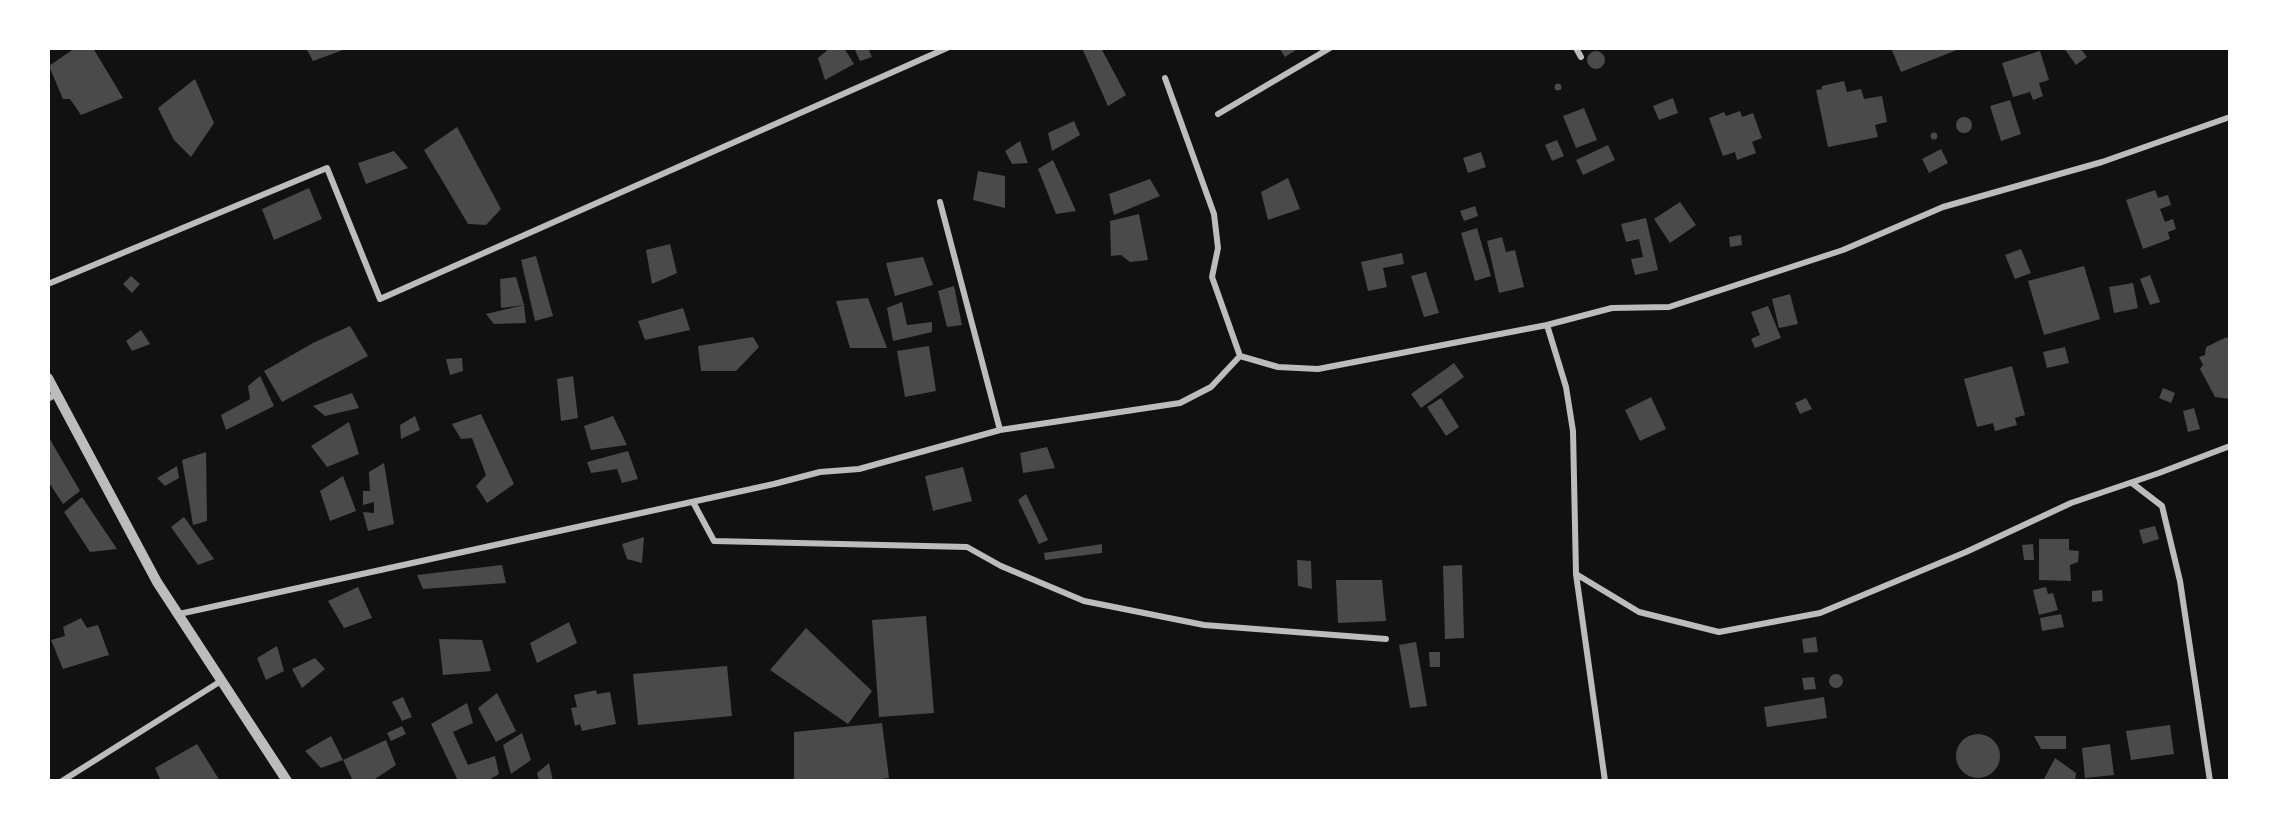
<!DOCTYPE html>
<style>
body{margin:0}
#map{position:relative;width:2278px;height:829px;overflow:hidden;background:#111;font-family:Georgia,serif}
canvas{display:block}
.frame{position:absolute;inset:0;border:50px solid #fff;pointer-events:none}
</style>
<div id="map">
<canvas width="2278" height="829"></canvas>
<div class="frame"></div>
</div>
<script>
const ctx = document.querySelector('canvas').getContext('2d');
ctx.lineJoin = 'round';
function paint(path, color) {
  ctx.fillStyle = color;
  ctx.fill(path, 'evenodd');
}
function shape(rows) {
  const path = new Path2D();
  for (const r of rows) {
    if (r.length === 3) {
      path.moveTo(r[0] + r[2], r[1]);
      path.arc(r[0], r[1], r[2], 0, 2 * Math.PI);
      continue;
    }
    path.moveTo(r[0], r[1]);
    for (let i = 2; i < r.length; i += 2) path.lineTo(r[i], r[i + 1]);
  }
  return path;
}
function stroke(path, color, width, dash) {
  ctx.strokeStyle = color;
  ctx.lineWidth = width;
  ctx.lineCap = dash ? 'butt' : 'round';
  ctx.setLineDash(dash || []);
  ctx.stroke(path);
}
const building = shape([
 [75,48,93,48,123,98,81,115,70,99,63,99,49,66],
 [306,48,342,48,343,50,313,61],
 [830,48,844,48,854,64,825,80,818,58],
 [854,48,868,48,872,57,860,61],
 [1082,48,1101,48,1126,95,1108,106],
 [1279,48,1299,48,1285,57],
 [1891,48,1962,48,1901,72],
 [2064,48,2080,48,2087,57,2076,65],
 [2040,51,2049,80,2039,83,2043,96,2033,100,2030,92,2013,97,2002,63],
 [1596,60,9],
 [195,79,214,123,191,157,174,140,158,108],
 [1844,81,1847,92,1861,89,1864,99,1882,96,1887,122,1875,125,1878,137,1828,147,1816,90,1822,89,1822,86],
 [1558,87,3.5],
 [1673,98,1678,113,1659,120,1653,106],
 [2010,100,2021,134,2001,141,1990,106],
 [1584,108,1597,140,1576,148,1563,116],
 [1740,111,1742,117,1753,113,1762,138,1752,142,1756,153,1737,160,1735,152,1723,156,1709,118,1724,112,1726,116],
 [1964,125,8],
 [1074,121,1080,135,1052,151,1048,133],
 [457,127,501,209,486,225,468,224,424,150],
 [1934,136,3.5],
 [1557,140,1564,156,1552,161,1545,145],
 [1020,141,1028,163,1012,164,1005,151],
 [1608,145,1615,160,1583,175,1576,160],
 [1941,149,1948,163,1929,173,1922,159],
 [394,151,408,168,366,184,358,163],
 [1481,152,1486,167,1468,173,1463,158],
 [1053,160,1076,211,1056,214,1038,169],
 [978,171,1005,176,1005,208,973,200],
 [1288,178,1300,209,1268,220,1261,192],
 [1150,179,1160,196,1114,215,1109,194],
 [309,188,322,219,274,240,262,209],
 [2155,190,2158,198,2168,195,2171,205,2160,209,2165,222,2173,219,2176,229,2168,232,2170,239,2143,249,2126,200],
 [1680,202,1696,225,1670,243,1654,219],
 [1475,206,1478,216,1464,221,1460,211],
 [1139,214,1148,260,1130,262,1121,255,1111,256,1110,221],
 [1646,218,1658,270,1635,275,1631,259,1643,257,1639,239,1626,242,1621,224],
 [1477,228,1491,276,1475,281,1461,233],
 [1741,235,1742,245,1730,247,1729,237],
 [1502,237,1506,252,1515,250,1524,287,1499,293,1487,241],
 [670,244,677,273,652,284,646,250],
 [2021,249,2031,273,2015,279,2005,255],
 [1402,253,1404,264,1383,268,1387,287,1368,291,1361,262],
 [536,256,553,316,535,321,521,260],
 [923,257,933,285,895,296,886,263],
 [2084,266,2100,319,2044,335,2028,281],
 [1426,272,1439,313,1424,317,1411,276],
 [2150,275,2160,302,2150,305,2140,279],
 [131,276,140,284,132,293,123,284],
 [516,277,524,305,501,308,500,279],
 [2133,283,2138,308,2114,313,2109,287],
 [954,286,962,325,947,327,938,291],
 [1790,294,1798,324,1779,328,1772,299],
 [868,298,887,348,850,348,836,301],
 [902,302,907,325,932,322,932,332,893,341,887,308],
 [524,305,526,323,494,324,486,314],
 [1768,306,1781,338,1755,348,1751,339,1760,335,1751,312],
 [683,308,690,330,645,340,638,321],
 [350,326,368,356,282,402,264,371,313,343],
 [141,330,150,344,132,351,126,341],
 [753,337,759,347,736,371,701,371,698,346],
 [2227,337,2230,343,2230,399,2215,397,2200,369,2203,365,2199,357,2205,355,2206,347],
 [929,346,936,391,905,397,897,351],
 [2065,347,2069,363,2047,368,2043,352],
 [462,358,463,371,450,375,446,359],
 [1454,363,1464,377,1421,408,1411,394],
 [2012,366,2025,415,2015,418,2017,425,1995,431,1993,423,1977,427,1964,379],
 [260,376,274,406,226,430,221,415,250,399,248,386],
 [573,376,578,418,561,421,557,379],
 [2163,388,2175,393,2171,403,2159,398],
 [352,393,359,408,325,416,313,406],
 [1651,397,1666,429,1640,441,1625,410],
 [1441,398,1459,427,1446,436,1427,407],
 [1806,398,1812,409,1800,414,1795,403],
 [2194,408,2200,429,2188,432,2183,411],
 [481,414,514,484,487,503,476,486,486,475,472,438,461,439,452,424],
 [415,416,420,430,401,439,400,425],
 [613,416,627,445,591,450,584,426],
 [349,422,359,454,327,467,311,446],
 [48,436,80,491,63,504,48,481],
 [1047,447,1055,468,1023,473,1020,453],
 [628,451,638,479,622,483,617,469,591,473,587,462],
 [206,452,207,521,193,525,182,460],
 [384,463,394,524,368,531,363,512,374,513,374,502,363,505,363,491,370,491,369,472],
 [177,466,179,478,165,486,157,478],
 [963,467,972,501,933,511,925,476],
 [343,476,356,511,330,521,320,491],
 [1026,494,1048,540,1039,544,1018,500],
 [82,497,117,549,90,552,64,512],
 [184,517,214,559,198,565,171,527],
 [2155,526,2159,539,2143,544,2139,530],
 [644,537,642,563,627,559,622,544],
 [2039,539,2069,539,2069,550,2079,551,2078,562,2070,565,2071,581,2039,580],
 [1102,544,1102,553,1045,560,1044,553],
 [2033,544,2034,560,2024,560,2022,545],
 [1297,560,1311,561,1312,589,1298,586],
 [502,565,506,583,423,589,417,575],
 [1462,565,1464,638,1445,639,1443,566],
 [1336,580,1382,580,1386,621,1338,623],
 [358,587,372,618,344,628,328,601],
 [2046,587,2048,594,2053,593,2058,610,2039,615,2033,590],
 [2102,590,2103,601,2092,602,2092,591],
 [2061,614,2064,627,2042,631,2040,618],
 [926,616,934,713,879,717,872,620],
 [81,618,87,628,98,625,109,655,63,669,51,640,65,636,63,627],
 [569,622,577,643,537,663,530,643],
 [806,628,872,691,848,724,770,670],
 [1816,637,1818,652,1804,653,1802,639],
 [439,639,482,640,491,671,443,675],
 [1416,642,1427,706,1410,708,1399,645],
 [277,646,284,671,266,680,257,658],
 [1429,652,1440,652,1440,667,1430,667],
 [315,658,325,669,302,688,292,669],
 [727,666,732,716,638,725,633,674],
 [1836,681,7],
 [1814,677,1816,689,1804,690,1802,678],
 [596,690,597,694,610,692,616,724,582,731,580,724,575,726,571,708,577,707,574,695],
 [497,693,516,731,496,742,478,708],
 [403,697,412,717,402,721,392,702],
 [1824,697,1827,718,1767,727,1764,707],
 [467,703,473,723,453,732,468,765,495,756,499,774,487,781,458,781,431,724],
 [882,723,889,778,865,781,794,781,794,732],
 [2170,725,2174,754,2131,760,2126,731],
 [402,726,406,734,391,741,387,733],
 [522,733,531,760,511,774,503,745],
 [1978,756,22],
 [331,736,343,760,321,768,305,751],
 [2034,736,2066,736,2066,749,2041,749],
 [386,740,396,765,372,781,353,781,343,760],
 [197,744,220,781,161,781,155,768],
 [2110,744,2114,775,2085,778,2082,748],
 [2055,758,2076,773,2075,781,2043,781],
 [549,763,553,781,539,781,537,773]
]);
const minor = shape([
 [1576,48,1581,57],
 [1165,78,1214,214,1218,248,1212,277,1240,356],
 [1218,114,1330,48],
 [940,202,1000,430],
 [48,284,327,168,380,299,947,48],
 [1547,325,1566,387,1573,431,1576,574,1605,781],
 [48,399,56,394],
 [2132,483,2162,506,2180,581,2210,781],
 [693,502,714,541,967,547,1001,566,1084,601,1204,625,1386,639],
 [1576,574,1639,612,1719,632,1820,613,1966,552,2071,503,2159,473,2230,446],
 [179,614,774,484,820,472,859,469,1000,430,1180,403,1211,387,1240,356,1278,367,1318,369,1547,325,1612,308,1669,307,1843,250,1943,207,2102,162,2230,117],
 [62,781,221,681]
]);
const tertiary = shape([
 [48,378,157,582,287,781]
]);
paint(building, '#4a4a4a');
stroke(minor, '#bcbcbc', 6);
stroke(tertiary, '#bcbcbc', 10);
</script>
